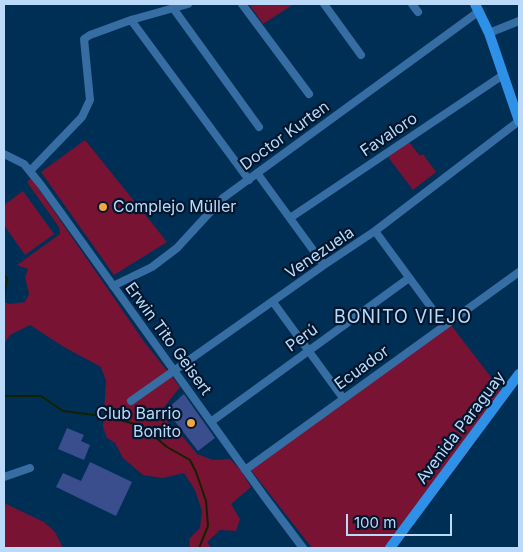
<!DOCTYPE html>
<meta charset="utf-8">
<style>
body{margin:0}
#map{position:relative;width:523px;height:552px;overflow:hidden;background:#002f56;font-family:Inter,sans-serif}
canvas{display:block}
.frame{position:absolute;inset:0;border:5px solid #bbd9f8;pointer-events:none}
.scale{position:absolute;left:346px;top:514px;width:106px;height:22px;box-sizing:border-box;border:2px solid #bbd9f8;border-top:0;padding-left:6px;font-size:15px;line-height:18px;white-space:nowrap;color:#bbd9f8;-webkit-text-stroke:4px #00162d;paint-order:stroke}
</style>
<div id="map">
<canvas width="523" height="552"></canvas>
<div class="frame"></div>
<div class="scale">100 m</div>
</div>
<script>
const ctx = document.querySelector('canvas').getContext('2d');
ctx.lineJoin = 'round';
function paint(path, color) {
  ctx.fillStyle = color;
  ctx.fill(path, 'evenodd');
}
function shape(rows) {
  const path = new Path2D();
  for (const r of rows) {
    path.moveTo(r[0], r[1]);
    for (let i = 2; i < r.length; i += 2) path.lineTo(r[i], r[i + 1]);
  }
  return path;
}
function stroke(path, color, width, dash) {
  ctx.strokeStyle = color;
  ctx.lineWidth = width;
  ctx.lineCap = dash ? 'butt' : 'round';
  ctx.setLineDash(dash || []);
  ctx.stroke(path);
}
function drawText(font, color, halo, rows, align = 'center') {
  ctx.font = font + ' Inter,sans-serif';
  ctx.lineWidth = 4.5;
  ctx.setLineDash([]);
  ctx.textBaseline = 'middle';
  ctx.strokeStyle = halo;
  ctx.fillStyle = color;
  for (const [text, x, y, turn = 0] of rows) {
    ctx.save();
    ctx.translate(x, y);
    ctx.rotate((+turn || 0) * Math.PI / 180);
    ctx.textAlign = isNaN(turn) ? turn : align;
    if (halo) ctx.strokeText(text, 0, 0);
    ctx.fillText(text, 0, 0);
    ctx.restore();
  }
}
const green = shape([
 [249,4,294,4,263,24],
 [85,140,167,242,114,275,41,172],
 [409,142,420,156,423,154,436,172,413,190,388,157],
 [31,178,145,343,180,387,161,411,170,425,178,431,197,454,213,460,230,459,241,471,251,487,231,504,240,519,236,531,220,530,207,542,211,548,190,548,189,539,200,528,202,511,195,490,184,473,163,478,143,475,123,458,115,443,107,438,103,427,106,381,101,367,64,347,30,325,10,335,4,344,4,302,10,304,25,302,29,294,25,277,28,269,17,265,60,234,59,227,27,182],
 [23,191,54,234,25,255,4,225,4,205],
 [451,325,506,397,465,456,394,548,312,548,251,470],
 [4,503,44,522,55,532,63,548,4,548]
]);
const stream = shape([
 [4,276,7,278,4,298],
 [4,396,41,396,63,411,109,417,142,426,167,447,190,460,196,472,206,501,208,526,199,548]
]);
const building = shape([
 [184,394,215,438,198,451,166,410],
 [67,428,84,435,81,441,90,445,84,460,58,449],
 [90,462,132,482,116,516,56,487,63,473,81,481]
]);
const street = shape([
 [242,4,309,94],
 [324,4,361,55],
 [412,4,418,12],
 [173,8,259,127],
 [131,20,249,180],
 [489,33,519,21],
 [4,154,24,164,41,185,264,496,303,548],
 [30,171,82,117,90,100,84,39,90,35,131,20,188,4],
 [257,173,324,265],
 [290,218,503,75],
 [375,231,444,325],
 [113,286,152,267,177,248,223,198,478,12],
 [273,302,343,398],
 [131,401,324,265,375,231,519,121],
 [212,421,409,278],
 [245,470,519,272],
 [4,477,30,468]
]);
const secondary = shape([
 [475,4,489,33,519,121],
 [390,548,519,374]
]);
const markers = [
 [103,207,5,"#f2a541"],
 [191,423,5,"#f2a541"]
];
const streetNames = [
 ["Favaloro",389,135,-34],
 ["Doctor Kurten",285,136,-36],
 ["Venezuela",320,253,-34],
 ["Perú",302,338,-36],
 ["Erwin Tito Geisert",168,339,54],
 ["Ecuador",362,368,-36],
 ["Avenida Paraguay",461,428,-53]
];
const poiNames = [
 ["Complejo Müller",113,207],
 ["Club Barrio",181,414,"right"],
 ["Bonito",181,432,"right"]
];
const neighbourhoodNames = [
 ["BONITO VIEJO",403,318]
];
paint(green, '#791333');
stroke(stream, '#122200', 2);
paint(building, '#3a4d8d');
stroke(street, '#366ea3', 8);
stroke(secondary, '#2e90e6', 10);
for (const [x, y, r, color] of markers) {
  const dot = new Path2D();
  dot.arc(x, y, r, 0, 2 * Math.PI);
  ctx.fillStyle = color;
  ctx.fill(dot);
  stroke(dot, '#00162d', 2);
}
drawText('16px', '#bbd9f8', '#00162d', streetNames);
drawText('16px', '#bbd9f8', '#00162d', poiNames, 'left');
ctx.letterSpacing = '1px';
drawText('18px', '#bbd9f8', '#00162d', neighbourhoodNames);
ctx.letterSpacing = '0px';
</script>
